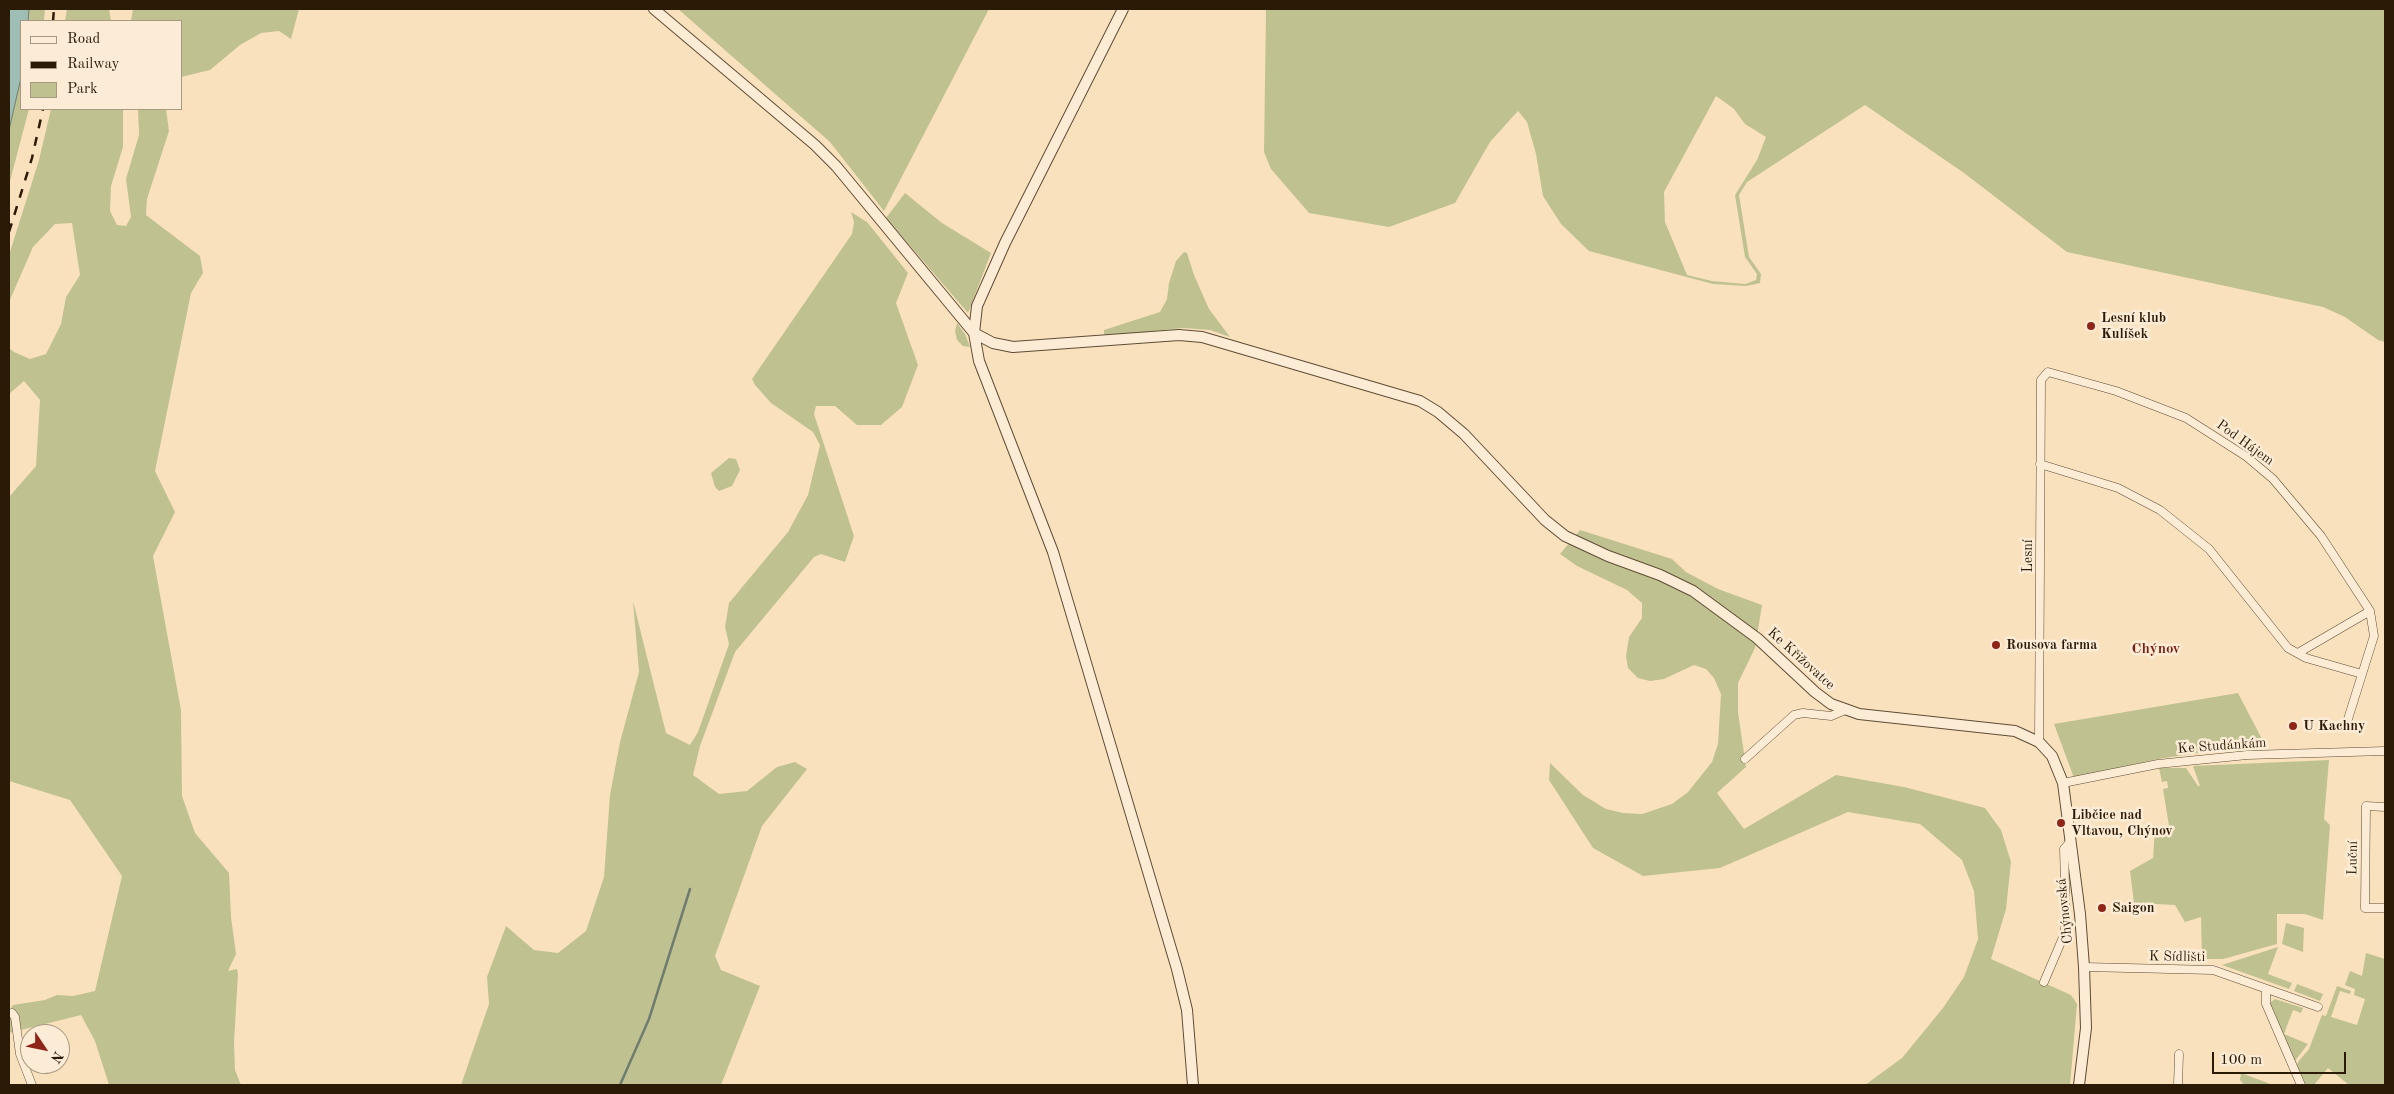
<!DOCTYPE html>
<meta charset="utf-8">
<style>
body{margin:0}
#map{position:relative;width:2394px;height:1094px;overflow:hidden;background:#fae1be;font-family:"Old Standard TT",serif}
canvas{display:block}
.frame{position:absolute;inset:0;border:10px solid #2b1a06;pointer-events:none}
.legend{position:absolute;left:20px;top:20px;width:162px;height:90px;box-sizing:border-box;background:#fcecd5;border:1px solid #a89882;margin:0;padding:6px 9px;list-style:none;font-size:15px;color:#2b1a06}
.legend li{display:flex;align-items:center;gap:10px;height:25px}
.legend b{width:25px;border:1px solid #a89882}
.north{position:absolute;left:20px;top:1024px;width:50px;height:50px;box-sizing:border-box;background:#fcecd5;border:1px solid #a89882;border-radius:50%;rotate:124deg;font-size:14px;font-weight:700;line-height:20px;text-align:center;color:#2b1a06}
.north::after{content:'';display:block;margin:auto;width:18px;height:22px;background:#8f2418;clip-path:polygon(50% 0,100% 100%,50% 72%,0 100%)}
.scale{position:absolute;left:2212px;top:1052px;width:134px;height:22px;box-sizing:border-box;border:2px solid #2b1a06;border-top:0;padding-left:6px;font-size:15px;line-height:18px;white-space:nowrap;color:#2b1a06;-webkit-text-stroke:4px #fcecd5;paint-order:stroke}
</style>
<div id="map">
<canvas width="2394" height="1094"></canvas>
<div class="frame"></div>
<ul class="legend">
<li><b style="height:6px;background:#fcecd5"></b>Road</li>
<li><b style="height:6px;background:#2b1a06"></b>Railway</li>
<li><b style="height:14px;background:#bfc290"></b>Park</li>
</ul>
<div class="north">N</div>
<div class="scale">100 m</div>
</div>
<script>
const ctx = document.querySelector('canvas').getContext('2d');
ctx.lineJoin = 'round';
function paint(path, color) {
  ctx.fillStyle = color;
  ctx.fill(path, 'evenodd');
}
function shape(rows) {
  const path = new Path2D();
  for (const r of rows) {
    path.moveTo(r[0], r[1]);
    for (let i = 2; i < r.length; i += 2) path.lineTo(r[i], r[i + 1]);
  }
  return path;
}
function stroke(path, color, width, dash) {
  ctx.strokeStyle = color;
  ctx.lineWidth = width;
  ctx.lineCap = dash ? 'butt' : 'round';
  ctx.setLineDash(dash || []);
  ctx.stroke(path);
}
function drawText(font, color, halo, rows, align = 'center') {
  ctx.font = font + ' "Old Standard TT",serif';
  ctx.lineWidth = 5;
  ctx.setLineDash([]);
  ctx.textBaseline = 'middle';
  ctx.strokeStyle = halo;
  ctx.fillStyle = color;
  for (const [text, x, y, turn = 0] of rows) {
    ctx.save();
    ctx.translate(x, y);
    ctx.rotate((+turn || 0) * Math.PI / 180);
    ctx.textAlign = isNaN(turn) ? turn : align;
    if (halo) ctx.strokeText(text, 0, 0);
    ctx.fillText(text, 0, 0);
    ctx.restore();
  }
}
const green = shape([
 [29,9,45,9,44,21,28,21],
 [67,9,109,9,111,21,65,21],
 [133,9,299,9,291,39,279,31,261,33,240,45,210,70,181,77,181,21,131,21],
 [678,9,989,9,884,211,830,142],
 [1266,9,2385,9,2385,342,2378,340,2345,317,2323,307,2067,252,1964,173,1865,105,1747,182,1739,195,1749,257,1761,274,1760,283,1746,286,1713,284,1589,251,1561,224,1543,196,1536,154,1527,122,1518,111,1490,142,1455,203,1389,227,1309,213,1271,169,1264,152],
 [1716,96,1734,109,1745,124,1766,137,1757,160,1735,195,1745,257,1757,274,1756,280,1745,284,1712,281,1687,275,1665,222,1664,192],
 [21,78,21,109,29,109,9,185,9,130],
 [51,109,123,109,123,147,111,186,110,211,117,225,126,226,131,217,126,179,139,135,138,109,166,109,169,131,147,199,146,215,200,256,203,273,191,293,155,471,175,512,153,556,181,710,182,796,195,833,229,873,231,917,236,954,228,971,237,969,238,974,234,1042,235,1070,241,1085,109,1085,95,1041,81,1015,9,1033,9,1011,13,1005,45,1000,57,995,73,996,95,991,122,876,70,800,9,781,9,497,36,466,40,400,24,381,9,394,9,348,14,352,30,359,46,354,61,324,66,297,80,275,72,223,55,224,33,247,9,302,9,255,39,160],
 [905,193,942,223,991,253,968,313,886,218],
 [851,212,867,222,908,273,896,303,918,365,902,407,881,425,857,425,835,406,816,406,814,414,854,536,845,562,821,554,814,557,735,652,700,746,693,775,719,794,747,791,777,767,795,762,807,769,762,826,715,956,721,970,760,986,721,1085,461,1085,489,1004,487,977,506,926,534,950,558,953,586,931,604,877,610,795,620,742,639,672,633,601,666,733,690,745,698,732,729,644,725,627,729,603,788,532,808,495,820,445,813,432,771,403,755,385,752,379,852,234,854,222],
 [1184,252,1187,253,1194,275,1209,309,1230,337,1210,330,1183,328,1104,336,1104,330,1160,312,1167,299,1169,283,1176,261],
 [957,323,965,334,970,347,963,346,957,340,955,331],
 [729,458,736,459,740,470,732,486,719,491,715,487,711,473],
 [1580,530,1672,559,1686,572,1718,589,1762,605,1755,648,1738,683,1738,712,1746,767,1717,793,1744,829,1836,775,1904,787,1985,808,2001,830,2011,862,2006,909,1991,959,2071,995,2077,1004,2070,1085,1865,1085,1902,1058,1943,1008,1964,977,1978,939,1974,891,1962,860,1920,824,1848,812,1720,868,1643,876,1593,848,1549,780,1550,763,1583,795,1606,809,1623,813,1642,814,1672,804,1688,792,1712,762,1718,744,1721,694,1714,678,1706,669,1694,665,1664,679,1650,681,1638,678,1628,668,1626,656,1629,637,1642,618,1642,603,1627,590,1577,566,1560,554],
 [2238,693,2264,743,2158,759,2074,778,2054,724],
 [2329,760,2324,819,2330,825,2323,920,2305,914,2277,914,2277,944,2223,959,2202,959,2201,917,2185,922,2175,905,2134,903,2130,871,2153,858,2155,828,2169,826,2163,789,2168,788,2167,781,2162,782,2159,768,2186,768,2198,786,2200,786,2193,766],
 [2286,923,2304,928,2303,952,2282,944],
 [2278,947,2268,974,2292,983,2289,989,2222,965],
 [2366,953,2385,959,2385,1085,2349,1085,2328,1068,2314,1085,2306,1085,2297,1065,2298,1062,2309,1049,2322,1015,2326,1016,2337,986,2351,991,2350,994,2340,991,2331,1017,2357,1025,2365,999,2354,995,2355,989,2345,985,2350,971,2362,976],
 [2297,984,2323,994,2320,1001,2294,991],
 [2275,999,2303,1008,2301,1013,2293,1010,2284,1034,2308,1044,2294,1062,2270,1007,2270,1003],
 [2241,1073,2273,1085,2244,1085,2240,1080]
]);
const water = shape([
 [9,9,29,9,28,21,21,21,21,78,9,130,9,9]
]);
const stream = shape([
 [620,1085,649,1019,690,889]
]);
const minor = shape([
 [2040,464,2118,488,2160,510,2209,549,2288,648,2306,658,2362,674],
 [2298,653,2370,611],
 [2039,742,2041,380,2048,372,2116,391,2186,418,2247,457,2273,479,2321,536,2370,611,2374,636,2348,719],
 [1745,759,1794,715,1803,713,1831,716,1845,710],
 [2063,783,2158,764,2247,755,2385,751],
 [2385,807,2366,806,2365,908,2385,908],
 [2084,967,2213,970,2318,1007],
 [2044,982,2064,935,2066,922,2064,849,2071,841],
 [2266,989,2266,1004,2301,1085],
 [12,1013,15,1017,20,1054,32,1085],
 [2178,1085,2179,1054]
]);
const tertiary = shape([
 [654,9,815,145,836,166,974,333,993,343,1013,347,1179,335,1202,337,1420,401,1438,412,1464,434,1545,520,1565,536,1608,556,1660,575,1693,591,1757,638,1815,692,1831,704,1859,714,2015,731,2039,742,2052,756,2063,783,2080,914,2084,967,2086,1028,2079,1085],
 [1123,9,1005,243,977,306,974,333,979,361,1053,552,1177,969,1187,1010,1193,1085]
]);
const rail = shape([
 [53,21,54,9],
 [9,232,32,158,43,109]
]);
const markers = [
 [2091,326,5,"#8f2418"],
 [1996,645,5,"#8f2418"],
 [2293,726,5,"#8f2418"],
 [2061,823,5,"#8f2418"],
 [2102,908,5,"#8f2418"]
];
const poiNames = [
 ["Lesní klub",2101,318],
 ["Kulíšek",2101,334],
 ["Rousova farma",2006,645],
 ["U Kachny",2303,726],
 ["Libčice nad",2071,815],
 ["Vltavou, Chýnov",2071,831],
 ["Saigon",2112,908]
];
const streetNames = [
 ["Pod Hájem",2245,443,36],
 ["Lesní",2028,556,-90],
 ["Ke Křižovatce",1801,659,42],
 ["Ke Studánkám",2222,746,-4],
 ["Luční",2353,858,-89],
 ["Chýnovská",2065,911,-96],
 ["K Sídlišti",2177,957,1]
];
const neighbourhoodNames = [
 ["Chýnov",2156,649]
];
paint(green, '#bfc290');
paint(water, '#9ebdb5');
stroke(water, '#707c6f', 1);
stroke(stream, '#707c6f', 2.5);
stroke(minor, '#5f4c34', 9);
stroke(tertiary, '#5f4c34', 12);
stroke(minor, '#fcecd5', 8);
stroke(tertiary, '#fcecd5', 10);
stroke(rail, '#2b1a06', 2.5, [9, 9]);
for (const [x, y, r, color] of markers) {
  const dot = new Path2D();
  dot.arc(x, y, r, 0, 2 * Math.PI);
  ctx.fillStyle = color;
  ctx.fill(dot);
  stroke(dot, '#fcecd5', 2);
}
drawText('bold 14px', '#2b1a06', '#fcecd5', poiNames, 'left');
drawText('14px', '#2b1a06', '#fcecd5', streetNames);
drawText('bold 15px', '#7a1f14', '#fcecd5', neighbourhoodNames);
</script>
